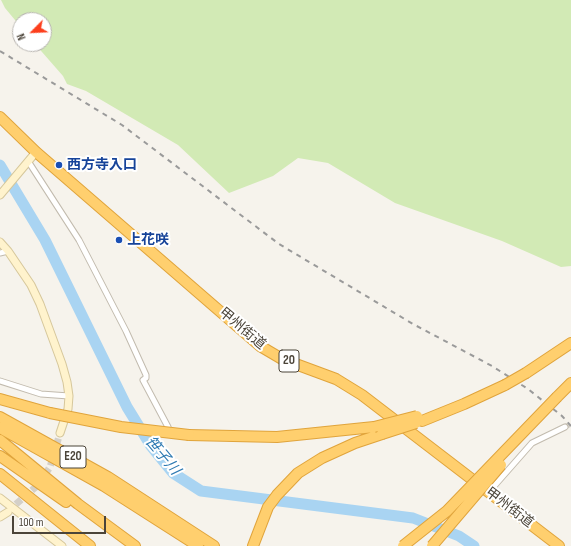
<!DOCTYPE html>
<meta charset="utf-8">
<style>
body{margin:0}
#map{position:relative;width:571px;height:546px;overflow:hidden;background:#f6f3ec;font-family:"Sofia Sans Condensed",sans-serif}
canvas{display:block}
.north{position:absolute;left:12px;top:12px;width:40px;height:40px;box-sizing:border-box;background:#fff;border:1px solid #b7b4b0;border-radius:50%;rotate:246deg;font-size:11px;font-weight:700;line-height:16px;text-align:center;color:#4b4439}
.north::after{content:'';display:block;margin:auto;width:14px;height:18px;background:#fc3f1d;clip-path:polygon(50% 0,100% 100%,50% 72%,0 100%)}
.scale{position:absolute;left:12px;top:516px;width:94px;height:18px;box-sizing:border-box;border:2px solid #4b4439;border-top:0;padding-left:5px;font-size:12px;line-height:14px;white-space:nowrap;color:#4b4439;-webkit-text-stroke:3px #fff;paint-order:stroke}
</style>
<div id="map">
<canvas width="571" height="546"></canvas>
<div class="north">N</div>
<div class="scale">100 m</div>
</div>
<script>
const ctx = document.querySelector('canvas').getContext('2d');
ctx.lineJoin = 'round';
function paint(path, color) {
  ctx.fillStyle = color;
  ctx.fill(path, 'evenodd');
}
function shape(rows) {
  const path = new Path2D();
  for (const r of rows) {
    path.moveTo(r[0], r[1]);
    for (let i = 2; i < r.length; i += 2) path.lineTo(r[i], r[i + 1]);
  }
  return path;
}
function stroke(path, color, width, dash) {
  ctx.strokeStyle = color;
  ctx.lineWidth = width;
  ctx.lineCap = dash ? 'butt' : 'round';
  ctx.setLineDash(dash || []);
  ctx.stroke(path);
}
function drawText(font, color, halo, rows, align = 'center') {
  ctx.font = font + ' "Sofia Sans Condensed","Noto Sans JP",sans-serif';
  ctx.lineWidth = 4;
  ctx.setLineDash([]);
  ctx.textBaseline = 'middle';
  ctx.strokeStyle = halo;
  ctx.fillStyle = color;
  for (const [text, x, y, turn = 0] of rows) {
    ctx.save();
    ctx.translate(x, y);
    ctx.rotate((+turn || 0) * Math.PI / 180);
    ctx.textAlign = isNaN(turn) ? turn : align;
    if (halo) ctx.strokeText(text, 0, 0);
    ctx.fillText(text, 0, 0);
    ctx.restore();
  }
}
const green = shape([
 [1,0,571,0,571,266,561,267,502,241,395,203,328,163,298,158,273,176,229,193,178,145,86,91,67,84,63,76,35,44,44,44,44,20,20,20,20,26,5,8]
]);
const river = shape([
 [0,165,45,240,127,407,151,446,173,473,201,491,413,518,459,536,474,546]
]);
const streetTunnel = shape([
 [565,427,571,424]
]);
const secondaryTunnel = shape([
 [8,511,38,485,50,467,60,433]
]);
const street = shape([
 [28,161,79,240,126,331,146,375,146,378,143,380,168,427],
 [0,253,8,251],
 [0,381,41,394,69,396],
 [488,493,532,443,565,427]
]);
const secondary = shape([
 [0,195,36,152],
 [0,242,8,251,31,285,40,304,62,364,67,382,69,396,68,409,60,433],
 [0,498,62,546],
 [0,517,8,512]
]);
const highway = shape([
 [0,117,36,152,260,346,282,359,336,379,362,395,559,546],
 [526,373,571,343],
 [557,397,571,383],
 [0,399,50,413],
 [0,417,108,477,214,546],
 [422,421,464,404,505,385],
 [0,428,104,486,198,546],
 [189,435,277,437,374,427],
 [0,440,78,504,135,546],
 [0,456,66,502],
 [0,474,90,546],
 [253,546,268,507,277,495,298,473,322,458,355,443,382,434]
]);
const rail = shape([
 [0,51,122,125,279,244,413,324,492,366,528,389,562,416,571,426]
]);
const highwayBridge = shape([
 [505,385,526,373],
 [50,413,121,427,189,435],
 [374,427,417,416],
 [382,434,416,423],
 [403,546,447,511,557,397],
 [432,546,501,465]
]);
const markers = [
 [59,165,4,"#1a4fb4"],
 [119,240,4,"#1a4fb4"]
];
const shields = [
 [289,361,20],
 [73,457,26]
];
const shieldNames = [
 ["20",289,361],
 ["E20",73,457]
];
const transitNames = [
 ["西方寺入口",67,165],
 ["上花咲",127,240]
];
const streetNames = [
 ["甲州街道",242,329,40],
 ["甲州街道",509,508,37]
];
const waterNames = [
 ["笹子川",162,456,50]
];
paint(green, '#d2eab5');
stroke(river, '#a9d4f2', 11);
stroke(streetTunnel, '#d4d0c8', 5, [5, 2.5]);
stroke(secondaryTunnel, '#d4d0c8', 7, [7, 3.5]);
stroke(street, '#c2bbae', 7);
stroke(secondary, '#d6c79b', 9);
stroke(highway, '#e0a43c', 12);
stroke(street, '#fff', 5);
stroke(secondary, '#fff3cd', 7);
stroke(highway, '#ffcf6e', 10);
stroke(rail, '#9a9a9a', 2, [5, 5]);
stroke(highwayBridge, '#e0a43c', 12, []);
stroke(highwayBridge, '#ffcf6e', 10);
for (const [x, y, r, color] of markers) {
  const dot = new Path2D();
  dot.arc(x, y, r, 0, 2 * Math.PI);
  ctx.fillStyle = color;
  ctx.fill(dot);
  stroke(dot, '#fff', 1.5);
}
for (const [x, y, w] of shields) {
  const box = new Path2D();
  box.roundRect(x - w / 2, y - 11, w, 22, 3);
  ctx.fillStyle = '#fff';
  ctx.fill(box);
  stroke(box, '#4b4439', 1);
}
drawText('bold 13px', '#4b4439', null, shieldNames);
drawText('bold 14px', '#164399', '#fff', transitNames, 'left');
drawText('14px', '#4b4439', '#fff', streetNames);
drawText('italic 15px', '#2e7ab2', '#fff', waterNames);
</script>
